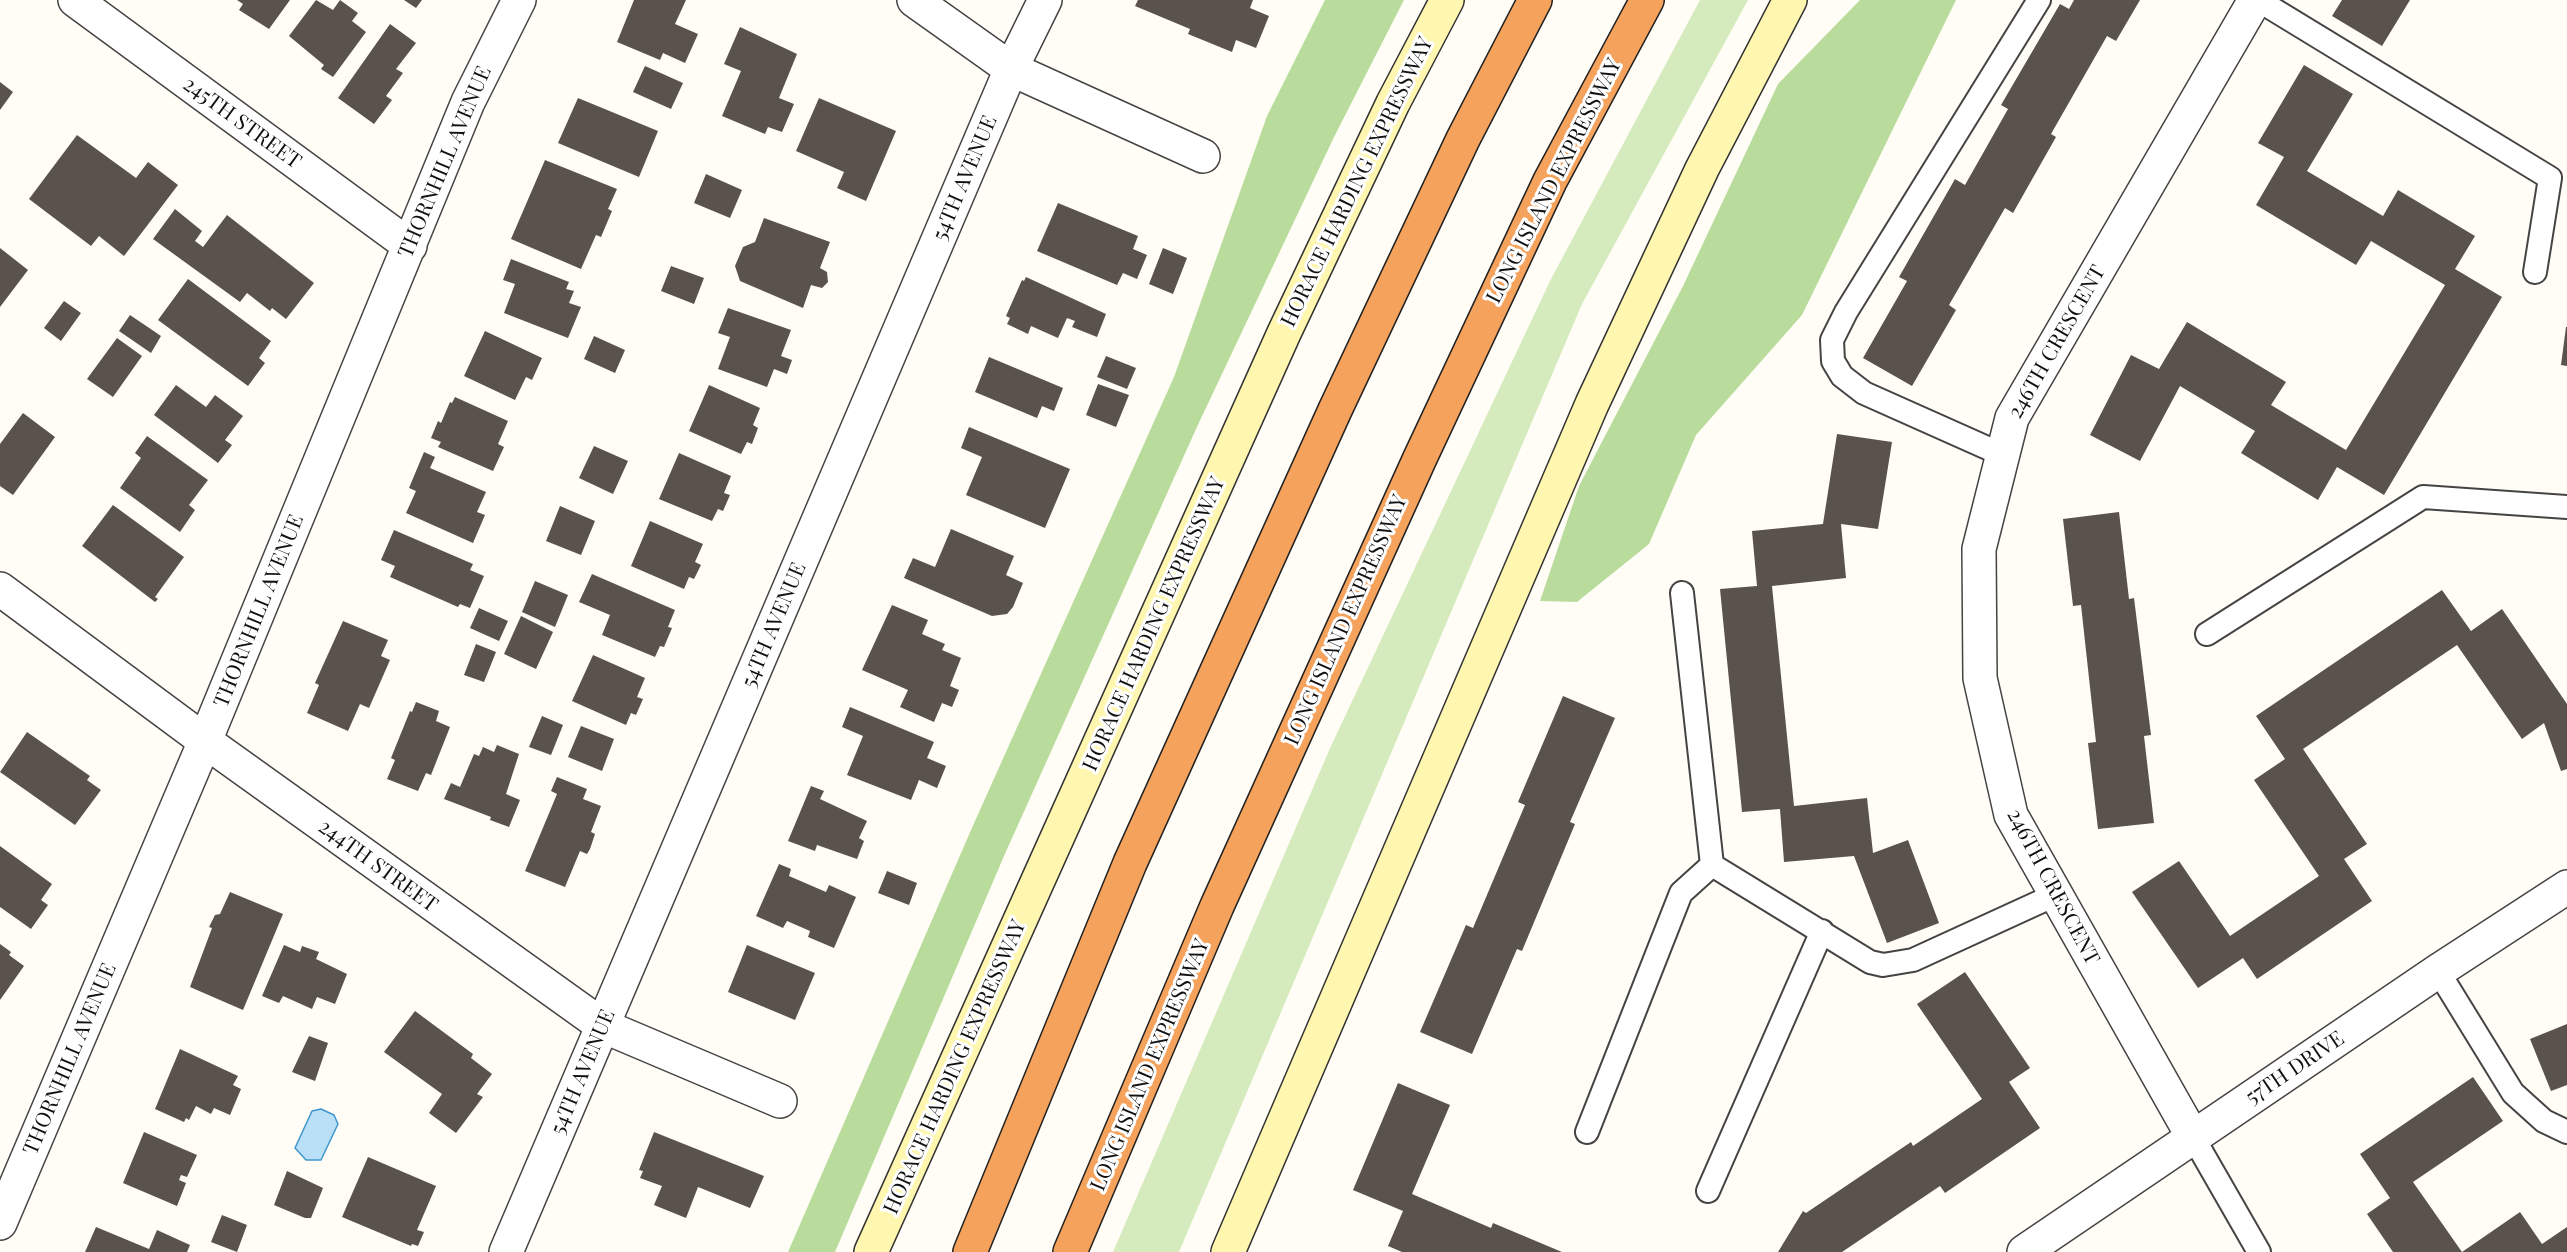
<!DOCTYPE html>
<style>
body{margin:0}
canvas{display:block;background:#fffdf5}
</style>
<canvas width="2567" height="1252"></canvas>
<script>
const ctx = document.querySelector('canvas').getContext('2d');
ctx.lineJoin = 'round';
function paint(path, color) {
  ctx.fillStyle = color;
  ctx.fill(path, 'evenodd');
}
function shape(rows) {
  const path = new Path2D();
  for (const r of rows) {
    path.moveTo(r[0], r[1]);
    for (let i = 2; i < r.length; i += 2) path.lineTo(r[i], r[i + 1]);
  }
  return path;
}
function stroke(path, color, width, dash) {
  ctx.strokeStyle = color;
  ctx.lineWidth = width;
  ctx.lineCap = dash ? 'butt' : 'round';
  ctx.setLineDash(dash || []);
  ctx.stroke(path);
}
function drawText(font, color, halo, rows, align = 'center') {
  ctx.font = font + ' "Playfair Display",serif';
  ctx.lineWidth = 6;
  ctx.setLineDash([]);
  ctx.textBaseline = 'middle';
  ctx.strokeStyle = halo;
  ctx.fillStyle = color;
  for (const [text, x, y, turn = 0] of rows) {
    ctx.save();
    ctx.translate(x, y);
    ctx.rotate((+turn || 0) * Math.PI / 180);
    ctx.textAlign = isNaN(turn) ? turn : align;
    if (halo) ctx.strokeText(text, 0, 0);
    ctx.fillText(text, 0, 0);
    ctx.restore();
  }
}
const green = shape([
 [1700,0,1748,0,1582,304,1179,1252,1113,1252,1331,746,1550,281]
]);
const forest = shape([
 [1325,0,1404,0,1334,137,1196,429,1004,856,835,1252,788,1252,971,830,1174,377,1267,116],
 [1860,0,1956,0,1802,315,1696,435,1649,544,1577,602,1540,601,1579,486,1683,286,1778,84]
]);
const water = shape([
 [321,1109,334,1115,338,1124,321,1160,306,1160,295,1148,312,1111,321,1109]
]);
const building = shape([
 [237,0,290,0,269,29,239,10,243,4],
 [316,0,333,10,340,0,358,13,352,21,366,32,333,77,321,69,324,65,289,36],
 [404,0,422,0,416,8],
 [634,0,686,0,675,24,698,34,685,63,663,53,660,60,617,42],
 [1138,0,1253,0,1250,8,1269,16,1256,48,1236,40,1232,52,1188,34,1190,29,1135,6],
 [2074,0,2140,0,2116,41,2107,36,2051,134,2056,137,2013,213,2005,208,1949,305,1956,310,1912,386,1863,358,1907,281,1899,277,1955,179,1965,185,2008,109,2001,105,2060,4,2069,9],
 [2342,0,2410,0,2382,46,2332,16],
 [390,24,416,43,396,69,403,73,386,96,392,100,374,124,338,98],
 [740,27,797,54,779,98,794,104,782,132,768,127,765,134,722,116,741,71,724,64],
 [2304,65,2353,94,2307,171,2383,216,2398,190,2475,236,2455,269,2502,297,2384,495,2337,467,2318,500,2241,453,2255,431,2180,386,2140,461,2090,435,2131,355,2159,369,2187,322,2286,382,2271,405,2346,450,2445,285,2371,241,2356,265,2256,205,2284,157,2258,143],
 [645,66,683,83,671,109,633,92],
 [0,82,13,92,0,110],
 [578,98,658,131,639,177,558,143],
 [819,98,896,131,866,201,837,188,844,172,796,151],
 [77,135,136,178,148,162,178,185,124,256,99,236,91,246,29,199],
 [545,160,617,189,608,209,612,211,601,237,596,235,581,269,511,239],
 [706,174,742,190,730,218,694,203],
 [1058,203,1138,236,1133,249,1147,255,1137,279,1123,273,1117,285,1037,251],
 [175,209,202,231,195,241,203,247,227,215,314,283,286,319,272,308,270,311,247,293,240,302,153,239],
 [764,218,830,242,820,268,827,272,828,282,822,288,811,285,803,308,740,281,735,266,743,247,755,242],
 [0,248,28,270,0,307],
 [1163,248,1187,258,1173,294,1149,284],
 [511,259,569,282,566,289,574,291,569,303,581,307,568,338,504,313,515,284,503,280],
 [671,266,704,278,694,304,661,291],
 [1026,277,1106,314,1097,337,1072,327,1075,321,1067,318,1058,338,1031,326,1028,334,1007,324,1010,318,1006,316,1022,280,1024,281],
 [188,279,271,341,259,358,265,363,248,386,158,320],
 [64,301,81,313,61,341,44,328],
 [728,308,791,330,781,356,792,360,787,374,774,369,767,387,718,369,730,337,718,333],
 [130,315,161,336,151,353,119,331],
 [2566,327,2567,327,2567,366,2561,365],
 [485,331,542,358,532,380,526,377,515,400,464,376],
 [594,336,625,350,615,373,584,359],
 [117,338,142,356,113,397,87,379],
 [1106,356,1136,368,1127,389,1097,377],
 [989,357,1063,388,1054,411,1042,406,1037,418,975,392],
 [1098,384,1129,395,1116,427,1086,415],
 [176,385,206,407,215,395,243,416,225,440,232,445,218,463,154,415],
 [709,385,760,408,753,425,758,428,752,444,747,442,741,454,689,431],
 [455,397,508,421,498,444,504,447,493,471,438,447,441,442,431,438,438,421,441,423,450,402,452,403],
 [23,413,55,437,13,495,0,486,0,444],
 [969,427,1070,469,1045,528,966,495,982,457,961,448],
 [1837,434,1892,442,1878,529,1841,524,1846,578,1772,586,1794,806,1867,798,1873,853,1908,840,1939,923,1887,943,1854,856,1784,862,1780,809,1742,812,1720,589,1757,586,1752,531,1823,524],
 [147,436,208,480,189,505,195,510,180,532,120,488,141,458,135,453],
 [594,446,628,461,613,494,579,478],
 [424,452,435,457,430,468,486,492,477,512,485,515,473,543,406,513,416,491,409,488],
 [679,453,731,476,724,493,730,495,723,511,718,509,712,521,659,499],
 [113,505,184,557,155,597,158,599,155,602,82,546],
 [560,506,595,521,581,555,546,541],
 [2119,512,2129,599,2134,598,2151,735,2144,736,2154,823,2098,829,2088,743,2096,742,2081,605,2073,606,2063,519],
 [650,521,703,544,695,562,701,565,694,579,689,577,684,589,631,566],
 [951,529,1014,556,1006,575,1023,583,1013,607,1007,614,992,616,904,578,913,558,935,567],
 [394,530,473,564,470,570,484,576,470,608,460,604,458,607,390,577,395,566,381,560],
 [592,574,675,610,668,627,672,628,664,647,660,646,655,657,602,635,610,615,579,602],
 [535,581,568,595,555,627,522,612],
 [2442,590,2471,631,2502,609,2567,704,2567,769,2561,771,2544,723,2522,739,2457,645,2303,749,2367,844,2344,859,2372,901,2257,979,2243,958,2198,988,2132,892,2179,861,2230,936,2319,876,2254,780,2285,759,2256,716],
 [892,605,928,620,922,634,945,644,942,650,961,658,950,686,959,690,952,707,942,703,934,722,900,707,908,690,862,670],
 [479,608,508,621,499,641,470,628],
 [521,616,553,632,536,669,504,654],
 [343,621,388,640,381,656,390,660,369,708,360,704,348,731,307,713,319,685,315,683],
 [476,644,496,652,484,682,464,675],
 [593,655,645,678,637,697,643,699,636,715,631,713,626,725,572,701],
 [1563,696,1615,718,1570,822,1575,824,1522,951,1517,949,1472,1054,1420,1032,1466,925,1473,928,1525,805,1518,802],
 [416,702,439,711,436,721,450,727,431,775,426,773,418,791,387,779,395,760,391,758,410,711,412,712],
 [850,707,934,742,927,758,946,766,937,788,919,780,911,800,847,775,863,736,842,727],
 [542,716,563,725,551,755,529,747],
 [581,726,614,739,602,771,568,757],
 [27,732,90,776,87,780,101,790,75,825,0,772],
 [497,745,519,754,506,794,520,800,509,827,490,820,491,817,444,799,451,783,460,787,474,754,479,756,483,747,494,752],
 [557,777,587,789,583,799,601,806,591,832,595,834,590,849,587,854,580,851,565,887,525,871,557,794,551,791],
 [811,786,824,791,820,799,867,821,859,838,864,841,857,859,817,845,815,851,788,841],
 [0,846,52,884,41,900,48,905,31,929,0,907],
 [779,864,791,869,789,876,826,892,829,885,856,897,834,948,808,937,810,931,787,921,783,928,756,916],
 [887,871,917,883,909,905,878,893],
 [230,892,283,914,243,1010,190,987,212,928,209,927,215,915,220,914],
 [0,944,11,952,9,955,24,966,0,1000],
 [284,945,300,952,302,946,319,952,316,959,347,974,335,1004,317,997,312,1009,283,996,279,1003,262,996],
 [747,945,815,973,795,1020,728,992],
 [1965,972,2030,1068,2009,1082,2040,1128,1945,1193,1940,1186,1842,1252,1778,1252,1803,1211,1806,1213,1911,1142,1913,1146,1982,1099,1917,1004],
 [415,1011,473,1054,471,1058,492,1074,477,1094,483,1097,456,1133,429,1113,442,1094,384,1052],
 [2567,1024,2567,1085,2551,1091,2530,1039],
 [309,1036,328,1043,315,1081,292,1072],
 [180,1049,238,1076,233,1085,241,1089,230,1115,214,1108,211,1114,196,1106,189,1120,186,1118,184,1122,155,1109],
 [2473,1077,2503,1121,2413,1182,2462,1252,2393,1252,2367,1214,2390,1198,2360,1154],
 [1398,1083,1450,1105,1412,1194,1491,1228,1493,1223,1562,1252,1402,1252,1388,1246,1403,1211,1353,1190],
 [144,1132,197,1155,187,1177,181,1175,179,1180,186,1183,177,1206,123,1183],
 [654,1132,764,1176,750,1208,698,1187,686,1218,654,1205,662,1186,640,1178,643,1171,639,1170],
 [368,1157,436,1186,417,1230,424,1232,418,1246,412,1244,411,1246,342,1217],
 [287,1171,323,1188,311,1218,305,1218,274,1205],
 [2520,1212,2542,1244,2567,1227,2567,1252,2462,1252],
 [222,1215,247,1225,237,1252,211,1242],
 [96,1227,149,1249,157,1230,190,1245,187,1252,85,1252]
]);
const lane = shape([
 [2258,0,2550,178,2535,272],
 [2003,455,1864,393,1842,376,1833,361,1832,340,1846,312,2039,0],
 [1682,593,1712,865,1870,962,1883,965,1913,960,2055,895],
 [2207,634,2423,497,2567,507],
 [2438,971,2513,1093,2544,1121,2567,1132],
 [1587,1132,1681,893,1712,865],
 [2193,1137,2259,1252],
 [1708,1191,1822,931]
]);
const street = shape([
 [75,0,410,246],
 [914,0,1011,69,1203,156],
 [0,589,205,741,603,1026,780,1101],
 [2193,1137,2011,815,1980,678,1979,549,2012,418,2255,0],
 [0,1223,205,741,468,102,519,0],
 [506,1252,1011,69,1045,0],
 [2024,1252,2438,971,2567,887]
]);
const secondary = shape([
 [871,1252,1284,333,1393,103,1447,0],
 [1228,1252,1592,404,1702,169,1790,0]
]);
const highway = shape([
 [970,1252,1130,863,1335,410,1463,139,1535,0],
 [1070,1252,1217,906,1420,458,1550,181,1647,0]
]);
const streetNames = [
 ["245TH STREET",242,123,36],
 ["THORNHILL AVENUE",445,162,-67],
 ["54TH AVENUE",965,178,-67],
 ["LONG ISLAND EXPRESSWAY",1554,181,-63],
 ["HORACE HARDING EXPRESSWAY",1357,182,-64],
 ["246TH CRESCENT",2057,342,-60],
 ["THORNHILL AVENUE",259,611,-68],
 ["LONG ISLAND EXPRESSWAY",1346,620,-66],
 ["HORACE HARDING EXPRESSWAY",1154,624,-66],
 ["54TH AVENUE",774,625,-67],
 ["244TH STREET",378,866,36],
 ["246TH CRESCENT",2053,887,62],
 ["THORNHILL AVENUE",70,1059,-67],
 ["LONG ISLAND EXPRESSWAY",1150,1065,-67],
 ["HORACE HARDING EXPRESSWAY",955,1067,-66],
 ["57TH DRIVE",2295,1068,-34],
 ["54TH AVENUE",583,1072,-67]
];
paint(green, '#d5ebbd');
paint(forest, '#b9dc9c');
paint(water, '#b9e0f7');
stroke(water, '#3f96cf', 1.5);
paint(building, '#5a524d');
stroke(lane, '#444', 26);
stroke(street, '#444', 36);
stroke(secondary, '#333', 36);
stroke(highway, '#222', 36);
stroke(lane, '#fff', 22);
stroke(street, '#fff', 33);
stroke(secondary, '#fff6b0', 33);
stroke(highway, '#f5a25d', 33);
drawText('21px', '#111', '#fff', streetNames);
</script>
